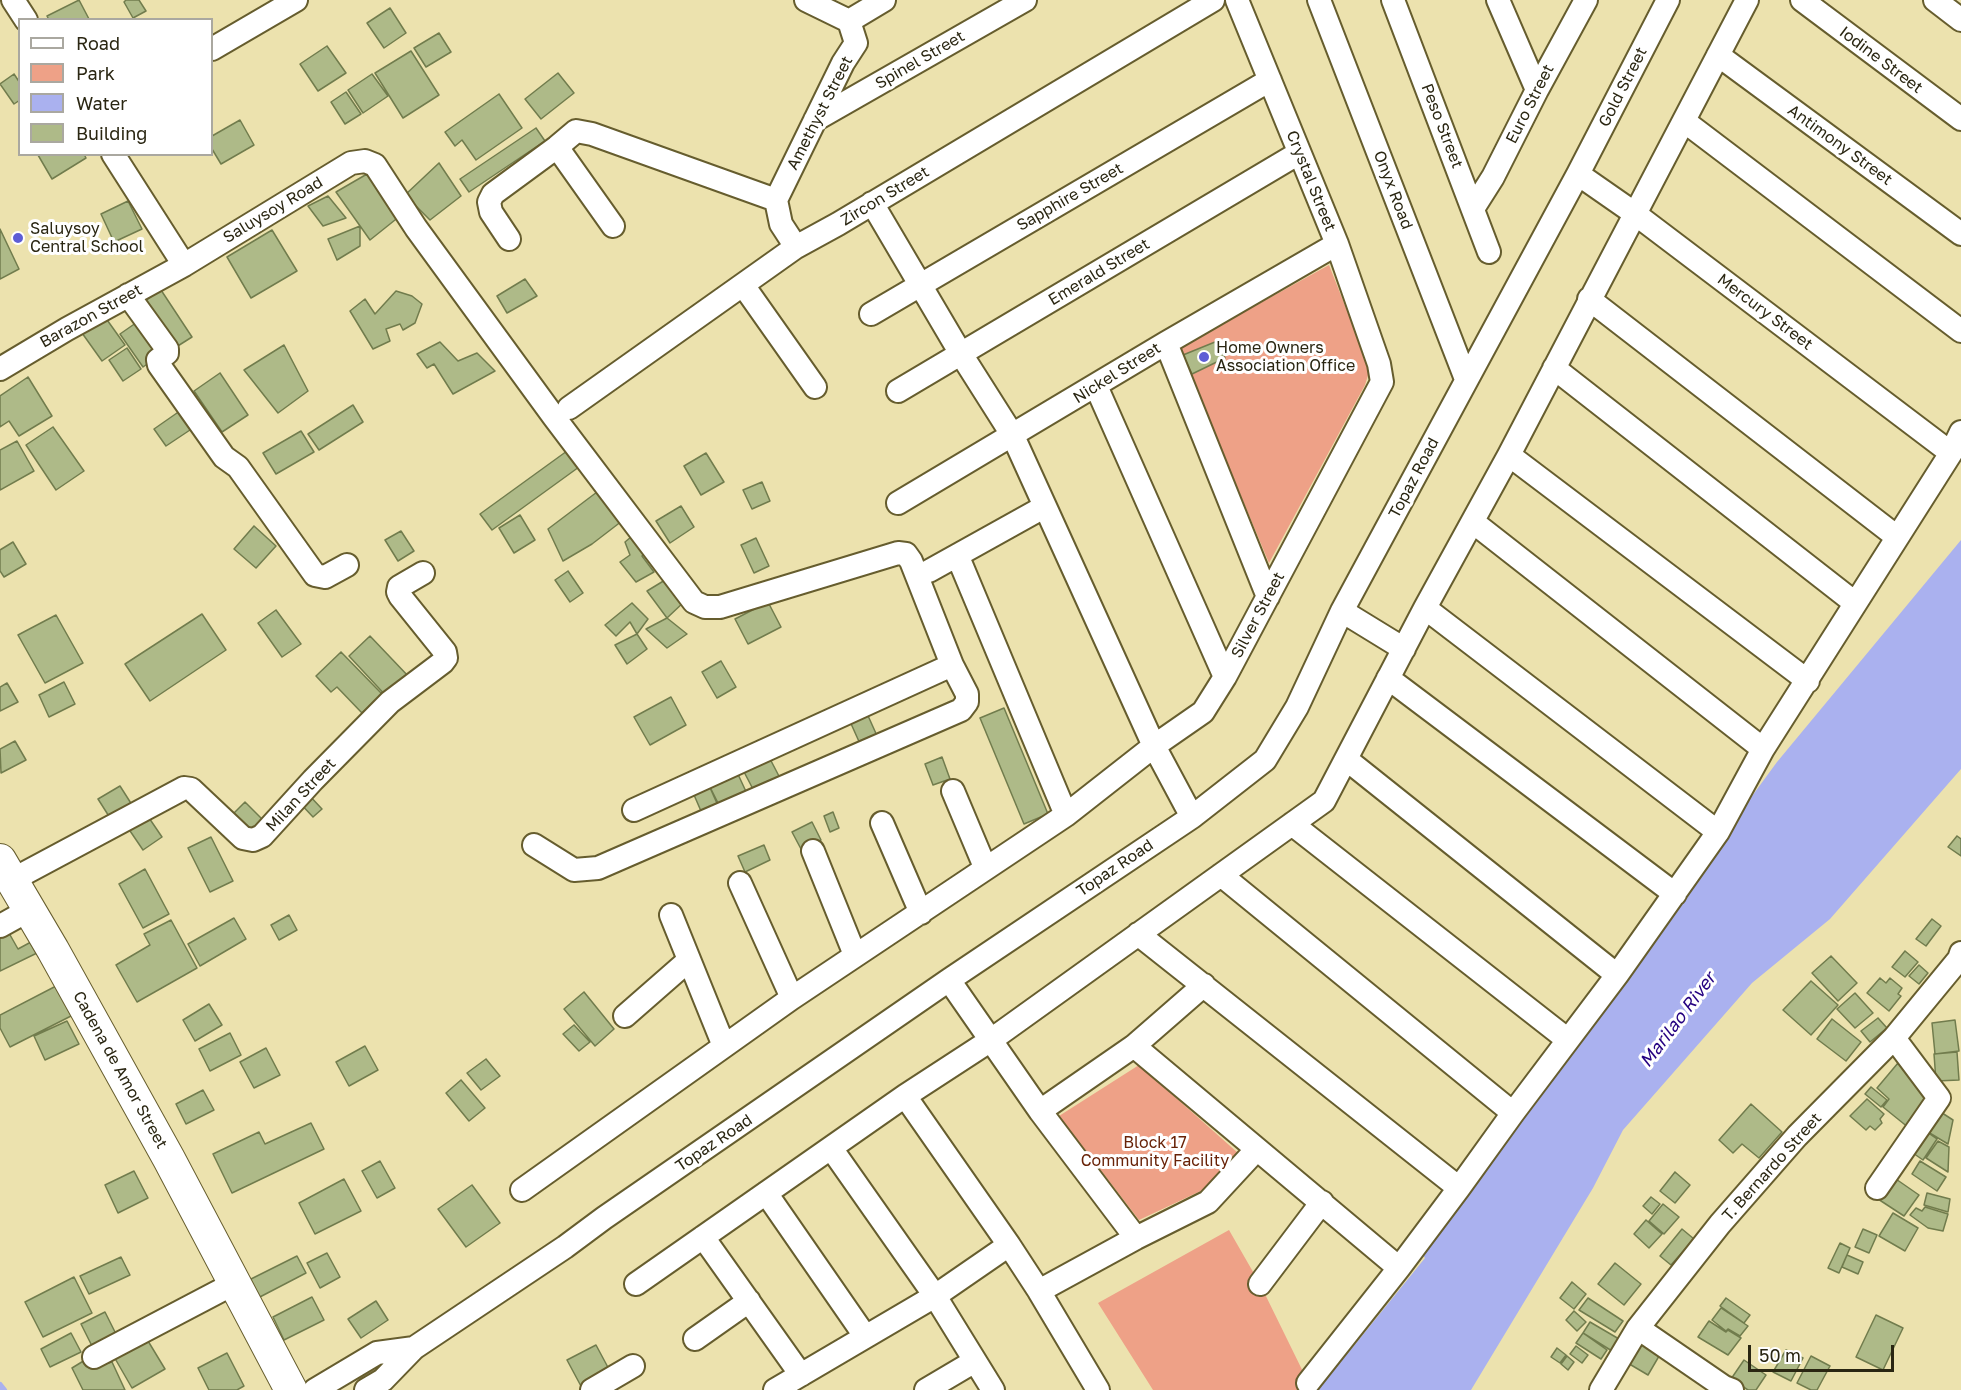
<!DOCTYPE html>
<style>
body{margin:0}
#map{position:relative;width:1961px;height:1390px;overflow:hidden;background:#ece2ae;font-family:"Golos Text",sans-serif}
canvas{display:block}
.legend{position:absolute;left:18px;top:18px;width:195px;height:138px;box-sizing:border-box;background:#fff;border:2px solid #aaa8a0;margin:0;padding:8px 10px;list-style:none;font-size:18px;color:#2a2612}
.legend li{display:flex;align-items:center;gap:12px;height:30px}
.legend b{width:30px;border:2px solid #aaa8a0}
.scale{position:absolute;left:1748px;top:1345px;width:146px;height:27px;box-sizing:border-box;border:3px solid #2a2612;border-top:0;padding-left:8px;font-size:18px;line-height:21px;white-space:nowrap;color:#2a2612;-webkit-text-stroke:4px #fff;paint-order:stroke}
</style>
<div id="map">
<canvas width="1961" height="1390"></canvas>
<ul class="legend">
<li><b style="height:8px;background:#fff"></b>Road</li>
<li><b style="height:16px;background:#eea187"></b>Park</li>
<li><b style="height:16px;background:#aab1ef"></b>Water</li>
<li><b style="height:16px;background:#aeba88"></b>Building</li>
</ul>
<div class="scale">50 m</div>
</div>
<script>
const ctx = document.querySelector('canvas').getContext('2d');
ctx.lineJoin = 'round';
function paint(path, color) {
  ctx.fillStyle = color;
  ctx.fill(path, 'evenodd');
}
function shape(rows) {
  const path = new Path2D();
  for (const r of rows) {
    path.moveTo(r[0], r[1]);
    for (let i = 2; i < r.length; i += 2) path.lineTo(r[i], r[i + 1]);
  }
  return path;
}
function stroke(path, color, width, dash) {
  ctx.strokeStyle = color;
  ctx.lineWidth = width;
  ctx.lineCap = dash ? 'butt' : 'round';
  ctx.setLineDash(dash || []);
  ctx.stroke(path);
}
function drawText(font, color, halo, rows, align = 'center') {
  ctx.font = font + ' "Golos Text",sans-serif';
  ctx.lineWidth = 6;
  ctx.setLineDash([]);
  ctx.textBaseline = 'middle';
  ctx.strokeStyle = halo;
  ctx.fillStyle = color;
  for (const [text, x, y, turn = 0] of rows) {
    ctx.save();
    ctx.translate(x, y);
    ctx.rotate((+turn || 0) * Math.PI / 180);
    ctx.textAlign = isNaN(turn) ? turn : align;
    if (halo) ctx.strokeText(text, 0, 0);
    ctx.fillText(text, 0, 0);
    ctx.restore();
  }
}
const green = shape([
 [1329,265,1370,369,1365,385,1269,563,1179,348],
 [1139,1065,1238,1153,1203,1190,1139,1220,1059,1116],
 [1229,1230,1260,1284,1312,1390,1153,1390,1098,1303]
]);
const water = shape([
 [1961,540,1961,769,1830,919,1752,983,1623,1130,1593,1188,1471,1390,1318,1390,1425,1258,1419,1250,1777,762]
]);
const stream = shape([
 [0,1385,4,1390]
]);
const building = shape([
 [79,0,89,19,49,20,47,16,79,0],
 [126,0,139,0,146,11,133,18,124,2,126,0],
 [390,8,406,33,384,48,367,23,390,8],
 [439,33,451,52,426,67,414,48,439,33],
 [327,46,346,73,318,91,300,64,327,46],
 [411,51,439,95,403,118,375,73,411,51],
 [558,73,574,93,541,119,525,99,558,73],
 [14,74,20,83,20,100,14,104,0,84,14,74],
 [372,74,388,96,363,113,348,90,372,74],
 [346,92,361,114,345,124,331,102,346,92],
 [499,94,522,128,476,160,462,140,455,146,445,132,499,94],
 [240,120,254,145,221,164,212,149,212,136,240,120],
 [536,128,545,141,469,192,460,179,536,128],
 [84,154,86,158,52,179,38,155,84,154],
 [439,163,461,196,430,220,405,195,439,163],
 [367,174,400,216,370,240,336,192,367,174],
 [328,196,346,218,323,226,308,206,328,196],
 [128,201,142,229,114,242,101,214,128,201],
 [360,226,360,246,337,260,328,239,360,226],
 [0,229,19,269,0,279,0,229],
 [272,230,297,271,251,298,227,257,272,230],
 [525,279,537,296,507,313,497,296,525,279],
 [161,290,192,337,173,349,142,303,161,290],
 [396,291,412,296,422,304,415,323,403,330,400,324,386,329,390,341,373,349,350,311,365,299,375,314,396,291],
 [105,317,125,345,102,361,82,333,105,317],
 [143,318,166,351,143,367,120,334,143,318],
 [440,342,458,361,477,353,495,371,453,394,434,364,427,368,417,354,440,342],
 [1215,342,1225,358,1192,374,1183,355,1215,342],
 [284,345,308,391,278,413,244,370,284,345],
 [127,348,141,369,123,381,109,360,127,348],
 [220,373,248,415,222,432,194,391,220,373],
 [28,377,52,416,19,436,9,421,0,427,0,396,28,377],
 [353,405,363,422,319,450,308,434,353,405],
 [187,406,199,424,166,446,154,429,187,406],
 [53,427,84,471,56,490,26,445,53,427],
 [301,431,314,452,276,474,263,453,301,431],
 [17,441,34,471,0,490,0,450,17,441],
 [567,451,579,467,492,530,480,514,567,451],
 [706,453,724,482,701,495,684,466,706,453],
 [762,482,770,501,752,509,743,490,762,482],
 [601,489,622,521,592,544,563,561,548,529,601,489],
 [681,506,694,527,670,543,656,521,681,506],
 [520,515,535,540,514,553,499,528,520,515],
 [254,526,276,546,256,568,234,549,254,526],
 [401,531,414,551,398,561,385,540,401,531],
 [631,537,649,553,642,556,654,572,636,582,620,562,630,555,625,542,631,537],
 [756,538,769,566,754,573,741,545,756,538],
 [13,542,26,564,4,577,0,571,0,550,13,542],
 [568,571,583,593,570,602,555,580,568,571],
 [670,577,685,601,667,618,647,591,670,577],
 [768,602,781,627,748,644,735,619,768,602],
 [632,603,648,619,637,634,630,622,616,636,605,625,632,603],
 [276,610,301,644,282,657,258,623,276,610],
 [202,614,226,650,150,701,125,664,202,614],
 [56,615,83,663,45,683,18,635,56,615],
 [667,618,687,634,667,648,646,629,667,618],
 [637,634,647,649,627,664,615,645,637,634],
 [370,636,410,678,388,698,349,656,370,636],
 [341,652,382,694,362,713,337,687,331,692,316,676,341,652],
 [721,661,736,687,717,698,702,672,721,661],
 [64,682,75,704,49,717,39,695,64,682],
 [7,683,18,702,0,711,0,687,7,683],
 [671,697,686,725,650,745,634,717,671,697],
 [1004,708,1048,814,1024,824,980,718,1004,708],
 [865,709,878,738,861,746,848,717,865,709],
 [15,741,26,760,1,773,0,749,15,741],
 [768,755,781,780,755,793,742,768,768,755],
 [942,757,950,779,933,785,925,764,942,757],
 [736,770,749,798,722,811,708,783,736,770],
 [707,781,720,810,704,818,691,788,707,781],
 [120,786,134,808,112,821,98,799,120,786],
 [307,793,322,809,313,817,298,801,307,793],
 [245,802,262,819,249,832,232,815,245,802],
 [145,812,162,837,143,850,126,825,145,812],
 [833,812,839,828,830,832,824,816,833,812],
 [812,822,821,840,801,849,792,832,812,822],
 [1957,836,1961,839,1961,856,1948,847,1957,836],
 [211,837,233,881,210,892,188,848,211,837],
 [764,845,770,860,745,872,738,856,764,845],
 [145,869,169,914,143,928,119,884,145,869],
 [289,915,297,930,279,940,271,925,289,915],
 [234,918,246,939,200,966,188,944,234,918],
 [1932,919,1941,926,1926,946,1916,939,1932,919],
 [171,920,197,968,137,1002,116,965,150,945,144,934,171,920],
 [5,926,18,949,31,942,37,953,0,971,0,929,5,926],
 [1905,951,1918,962,1905,977,1892,967,1905,951],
 [1831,956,1857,983,1838,1001,1812,973,1831,956],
 [1919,965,1928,973,1919,984,1909,976,1919,965],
 [1880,978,1886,983,1890,978,1902,988,1898,994,1901,996,1889,1011,1867,993,1880,978],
 [1811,981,1838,1005,1811,1035,1783,1010,1811,981],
 [58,985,73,1015,10,1047,0,1028,0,1015,58,985],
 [584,992,614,1029,595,1046,564,1009,584,992],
 [1855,993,1873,1013,1855,1028,1837,1009,1855,993],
 [209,1004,222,1025,195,1041,183,1020,209,1004],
 [1878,1018,1887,1028,1870,1042,1861,1031,1878,1018],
 [1832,1019,1861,1042,1846,1061,1817,1039,1832,1019],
 [1955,1020,1959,1051,1935,1054,1932,1023,1955,1020],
 [67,1021,79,1044,45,1060,34,1036,67,1021],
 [574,1025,590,1042,579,1051,563,1034,574,1025],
 [230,1033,241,1055,210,1071,199,1049,230,1033],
 [365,1046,378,1070,349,1086,336,1062,365,1046],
 [266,1048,280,1075,254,1088,240,1062,266,1048],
 [1957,1052,1959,1080,1936,1081,1934,1054,1957,1052],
 [486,1059,500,1076,481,1090,467,1073,486,1059],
 [1898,1063,1936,1096,1909,1128,1883,1107,1889,1099,1877,1088,1898,1063],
 [461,1080,485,1108,469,1121,446,1093,461,1080],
 [1871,1087,1887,1100,1881,1107,1865,1094,1871,1087],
 [203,1090,214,1110,186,1124,176,1104,203,1090],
 [1867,1099,1884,1114,1880,1119,1882,1123,1875,1130,1870,1126,1866,1130,1850,1116,1867,1099],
 [1751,1104,1782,1132,1759,1158,1742,1144,1733,1153,1719,1140,1751,1104],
 [1936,1109,1953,1120,1948,1144,1923,1129,1936,1109],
 [311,1123,324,1149,232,1193,213,1154,259,1132,265,1144,311,1123],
 [1924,1130,1937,1139,1923,1160,1910,1151,1924,1130],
 [1938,1141,1949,1147,1948,1172,1926,1158,1938,1141],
 [380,1161,395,1188,377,1198,362,1171,380,1161],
 [1920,1161,1946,1177,1937,1191,1912,1174,1920,1161],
 [134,1171,148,1198,118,1213,105,1185,134,1171],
 [1675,1172,1690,1185,1675,1203,1660,1191,1675,1172],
 [1893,1177,1919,1195,1904,1216,1878,1199,1893,1177],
 [344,1179,361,1211,315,1234,299,1203,344,1179],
 [472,1185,500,1223,466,1247,438,1209,472,1185],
 [1927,1193,1950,1199,1948,1212,1924,1205,1927,1193],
 [1651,1197,1660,1204,1652,1214,1643,1206,1651,1197],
 [1663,1204,1679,1217,1664,1234,1649,1221,1663,1204],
 [1925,1207,1948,1214,1943,1231,1928,1228,1910,1215,1916,1208,1922,1211,1925,1207],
 [1893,1213,1918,1228,1905,1251,1879,1236,1893,1213],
 [1646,1220,1662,1234,1649,1248,1634,1234,1646,1220],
 [1682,1229,1694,1239,1671,1265,1660,1256,1682,1229],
 [1863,1229,1877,1235,1869,1253,1855,1247,1863,1229],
 [1840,1243,1850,1248,1839,1273,1828,1268,1840,1243],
 [327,1253,340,1277,320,1288,307,1263,327,1253],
 [1847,1255,1863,1262,1858,1274,1842,1267,1847,1255],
 [297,1256,306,1273,256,1299,247,1281,297,1256],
 [121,1257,130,1275,89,1294,80,1276,121,1257],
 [1615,1263,1641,1284,1624,1305,1598,1284,1615,1263],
 [74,1277,92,1313,43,1337,25,1302,74,1277],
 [1572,1282,1586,1294,1574,1309,1560,1298,1572,1282],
 [312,1297,324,1320,284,1340,273,1317,312,1297],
 [1588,1298,1623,1321,1615,1332,1579,1310,1588,1298],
 [1726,1298,1750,1315,1744,1323,1720,1306,1726,1298],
 [376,1301,388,1320,361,1338,348,1319,376,1301],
 [1721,1308,1748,1326,1740,1336,1728,1329,1726,1331,1712,1320,1721,1308],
 [1574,1311,1586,1322,1577,1331,1566,1320,1574,1311],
 [105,1312,116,1334,92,1346,81,1324,105,1312],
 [1876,1315,1903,1328,1883,1370,1856,1357,1876,1315],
 [1709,1321,1726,1332,1728,1330,1741,1338,1728,1355,1698,1337,1709,1321],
 [1590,1322,1619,1339,1612,1351,1583,1333,1590,1322],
 [71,1333,81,1352,50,1367,41,1349,71,1333],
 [1583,1333,1607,1350,1601,1359,1576,1343,1583,1333],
 [145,1336,165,1369,132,1388,113,1355,145,1336],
 [1640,1338,1662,1351,1648,1375,1626,1362,1640,1338],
 [596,1345,611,1373,582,1388,567,1360,596,1345],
 [1576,1346,1588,1355,1582,1363,1570,1354,1576,1346],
 [1557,1348,1566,1355,1560,1363,1551,1357,1557,1348],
 [1786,1350,1803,1358,1791,1381,1773,1372,1786,1350],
 [227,1353,244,1386,237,1390,209,1390,198,1368,227,1353],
 [1567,1356,1574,1362,1568,1370,1561,1364,1567,1356],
 [1811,1356,1830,1366,1817,1390,1811,1390,1797,1383,1811,1356],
 [85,1360,89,1368,112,1362,125,1390,83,1390,72,1368,85,1360],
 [1744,1360,1766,1375,1756,1390,1748,1390,1731,1379,1744,1360]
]);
const street = shape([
 [13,0,26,20],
 [1319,0,1466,379],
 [1393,0,1489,252],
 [1498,0,1537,90],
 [1802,0,1961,119],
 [1935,0,1961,20],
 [849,21,884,0],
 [212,49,296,0],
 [1718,55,1961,234],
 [815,120,1025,0],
 [1684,121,1961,331],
 [557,147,613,226],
 [113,154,184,265],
 [1578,174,1634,213,1951,453],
 [872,203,961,354,1013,436,1154,746,1192,817],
 [1474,207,1493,177,1537,90,1586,0],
 [509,239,491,212,489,202,493,194,557,147,576,131,592,134,776,200],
 [796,247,781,224,776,200,843,63,856,43,849,21,806,0],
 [743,285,815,387],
 [128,295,167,349,167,353,158,360,159,365,224,457,238,467,315,575,325,577,347,565],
 [1589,299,1897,537],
 [871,314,1270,80],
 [1166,343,1268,597],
 [1554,368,1855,603],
 [0,369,67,329,184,265,351,163,365,161,375,165,416,228,554,417,694,602,705,607,720,607,898,553,906,554,911,561,952,665,967,694,967,702,961,710,598,868,574,870,534,845],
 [1096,386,1225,677],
 [898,391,1299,153],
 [569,408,796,247,838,224,1213,0],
 [1509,455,1808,681],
 [898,503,1166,343,1337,244],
 [1473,522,1763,749],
 [958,557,1066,815],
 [929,571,1044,507],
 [1425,608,1718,832],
 [1342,611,1404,649],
 [1388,678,1675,894],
 [1346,759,1617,975],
 [953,791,985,867],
 [634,810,952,665],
 [882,823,921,913],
 [1292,824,1568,1040],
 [813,851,855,955],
 [1221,875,1513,1113],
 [12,880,184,788,191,789,243,838,253,840,262,836,313,780,390,702,443,662,446,658,445,652,400,596,398,592,399,587,423,573],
 [740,883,792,998],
 [671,915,724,1046],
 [0,926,29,910],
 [1138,934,1459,1188],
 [949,980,1040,1111,1136,1238],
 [625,1016,689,960],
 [1134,1046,1399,1268],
 [905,1096,1009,1245,1039,1291,1098,1390],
 [1040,1111,1134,1046,1204,985],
 [831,1148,935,1296,993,1390],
 [1877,1188,1939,1098,1894,1038],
 [522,1190,792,998,1066,815,1154,746,1203,712,1225,677,1382,382,1379,364,1337,244,1237,0],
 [766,1193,865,1336],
 [703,1237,801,1375],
 [636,1284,905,1096,991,1040,1324,801,1425,608,1509,455,1747,0],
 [1260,1284,1322,1202],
 [1039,1291,1136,1238,1208,1202,1257,1149],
 [1638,1328,1724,1387,1732,1390],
 [695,1339,749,1301],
 [94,1357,233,1284],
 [1308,1383,1399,1268,1459,1188,1513,1113,1617,975,1718,832,1763,749,1951,453,1961,432],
 [315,1390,377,1353,414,1348],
 [366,1390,383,1380,414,1348,565,1247,604,1218,949,980,1192,817,1265,760,1297,707,1342,611,1578,174,1668,0],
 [592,1390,633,1366],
 [775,1390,935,1296,1009,1245],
 [926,1390,975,1361],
 [1601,1390,1638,1328,1720,1224,1797,1136,1894,1038,1959,959,1961,953]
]);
const secondary = shape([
 [0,860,53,950,169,1159,291,1390]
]);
const markers = [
 [18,238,6,"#5d5dd5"],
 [1204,357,6,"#5d5dd5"]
];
const streetNames = [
 ["Spinel Street",920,60,-30],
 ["Iodine Street",1881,60,37],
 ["Gold Street",1623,87,-63],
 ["Euro Street",1530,104,-63],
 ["Amethyst Street",820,113,-63],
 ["Peso Street",1442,126,69],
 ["Antimony Street",1840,145,36],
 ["Crystal Street",1311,181,68],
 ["Onyx Road",1393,190,69],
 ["Zircon Street",885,196,-31],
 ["Sapphire Street",1070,197,-30],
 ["Saluysoy Road",273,210,-31],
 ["Emerald Street",1099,272,-31],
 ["Mercury Street",1765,312,37],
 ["Barazon Street",91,316,-29],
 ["Nickel Street",1117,373,-32],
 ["Topaz Road",1414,478,-62],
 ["Silver Street",1258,615,-62],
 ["Milan Street",301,795,-47],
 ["Topaz Road",1115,868,-34],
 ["Cadena de Amor Street",120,1070,61],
 ["Topaz Road",714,1143,-34],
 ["T. Bernardo Street",1772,1167,-48]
];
const poiNames = [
 ["Saluysoy",30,229],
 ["Central School",30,247],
 ["Home Owners",1216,348],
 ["Association Office",1216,366]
];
const parkNames = [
 ["Block 17",1155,1143],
 ["Community Facility",1155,1161]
];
const waterNames = [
 ["Marilao River",1678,1020,-53]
];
paint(green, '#eea187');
paint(water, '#aab1ef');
stroke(stream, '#aab1ef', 6);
paint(building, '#aeba88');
stroke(building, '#717c4d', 1.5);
stroke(street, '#665d2e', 26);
stroke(secondary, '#665d2e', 34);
stroke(street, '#fff', 22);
stroke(secondary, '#fff', 32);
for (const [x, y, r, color] of markers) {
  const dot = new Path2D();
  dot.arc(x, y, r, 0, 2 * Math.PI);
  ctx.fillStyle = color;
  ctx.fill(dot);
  stroke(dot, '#fff', 2);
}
drawText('16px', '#2a2612', '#fff', streetNames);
drawText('16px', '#2a2612', '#fff', poiNames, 'left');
drawText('16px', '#682207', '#fff', parkNames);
drawText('italic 18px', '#240080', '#fff', waterNames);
</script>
